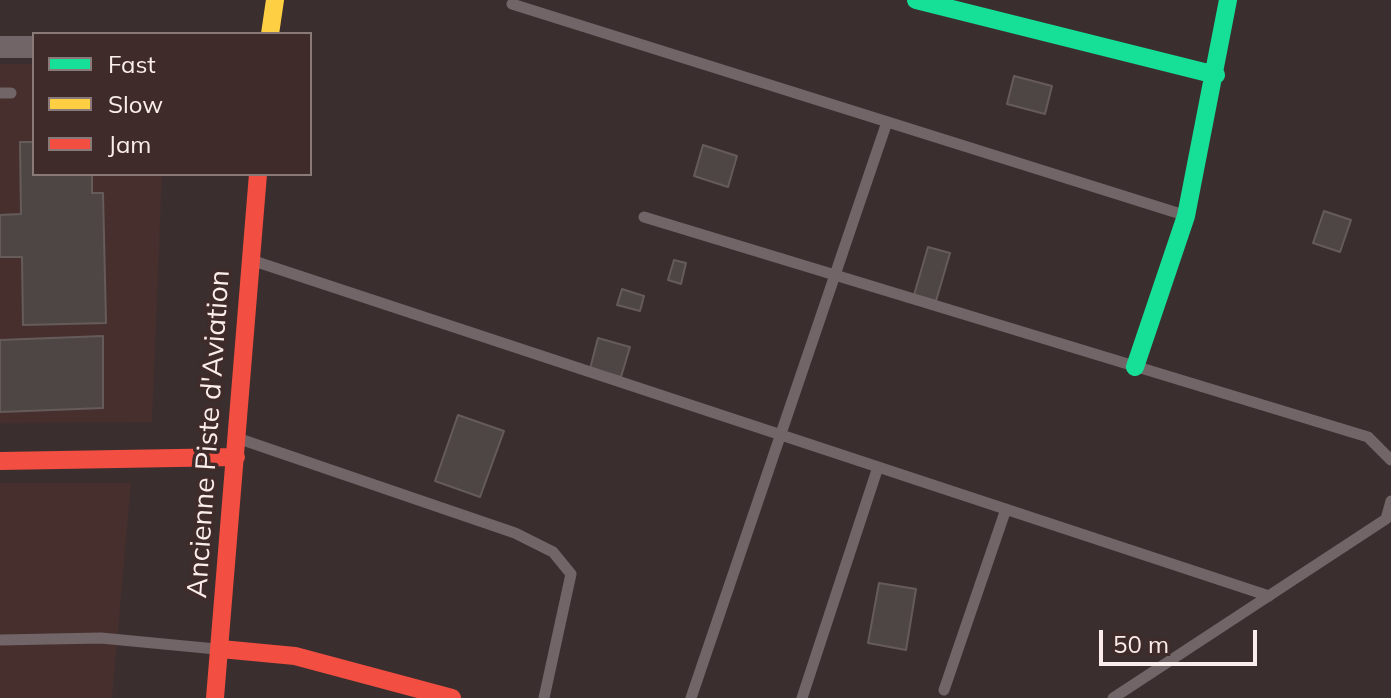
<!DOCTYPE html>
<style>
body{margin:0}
#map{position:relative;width:1391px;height:698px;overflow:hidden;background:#3a2f2e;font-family:Mulish,sans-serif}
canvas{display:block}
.legend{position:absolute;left:32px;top:32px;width:280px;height:144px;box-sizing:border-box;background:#3e2b2a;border:2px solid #897978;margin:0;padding:10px 14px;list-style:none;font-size:24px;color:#faedec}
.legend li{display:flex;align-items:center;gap:16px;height:40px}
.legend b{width:40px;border:2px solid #897978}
.scale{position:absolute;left:1099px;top:630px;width:158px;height:36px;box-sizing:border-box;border:4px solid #faedec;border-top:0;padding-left:10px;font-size:24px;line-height:28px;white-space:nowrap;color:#faedec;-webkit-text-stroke:6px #3e2b2a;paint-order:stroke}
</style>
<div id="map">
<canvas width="1391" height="698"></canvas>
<ul class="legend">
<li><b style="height:10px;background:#16e098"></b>Fast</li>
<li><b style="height:10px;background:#ffcf43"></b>Slow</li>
<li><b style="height:10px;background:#f24e42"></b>Jam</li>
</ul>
<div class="scale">50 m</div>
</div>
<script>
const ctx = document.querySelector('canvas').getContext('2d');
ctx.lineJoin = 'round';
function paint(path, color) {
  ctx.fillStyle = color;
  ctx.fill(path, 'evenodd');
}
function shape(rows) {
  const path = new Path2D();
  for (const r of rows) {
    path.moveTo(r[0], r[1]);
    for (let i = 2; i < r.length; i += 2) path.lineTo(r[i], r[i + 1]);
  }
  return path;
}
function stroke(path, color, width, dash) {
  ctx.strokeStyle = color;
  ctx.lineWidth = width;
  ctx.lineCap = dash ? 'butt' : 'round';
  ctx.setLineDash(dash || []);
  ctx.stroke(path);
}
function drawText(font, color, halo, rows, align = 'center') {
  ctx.font = font + ' Mulish,sans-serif';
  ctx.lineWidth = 7;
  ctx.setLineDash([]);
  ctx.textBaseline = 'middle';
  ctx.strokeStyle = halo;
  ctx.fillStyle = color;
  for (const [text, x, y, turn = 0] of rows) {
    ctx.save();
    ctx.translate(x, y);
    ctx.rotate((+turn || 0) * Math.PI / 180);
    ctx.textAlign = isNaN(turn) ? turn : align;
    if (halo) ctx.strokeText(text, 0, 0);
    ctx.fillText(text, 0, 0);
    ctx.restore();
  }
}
const built = shape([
 [0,64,34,64,34,174,162,174,152,422,0,423],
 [0,483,131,483,112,698,0,698]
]);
const building = shape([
 [1014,76,1052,86,1045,114,1007,104,1014,76],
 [20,142,34,142,34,174,92,174,92,193,103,193,106,323,23,325,22,257,0,257,0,215,21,214,20,142],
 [703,145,737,156,728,187,694,176,703,145],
 [1324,211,1351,220,1340,252,1313,243,1324,211],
 [928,247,950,253,936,301,914,295,928,247],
 [674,260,686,263,681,284,668,280,674,260],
 [622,289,644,296,640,311,617,305,622,289],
 [103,336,103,408,0,412,0,340,103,336],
 [598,338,630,347,621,377,590,369,598,338],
 [458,415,504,431,480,497,435,481,458,415],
 [879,583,916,589,906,650,868,643,879,583]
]);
const lane = shape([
 [512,4,1184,215],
 [0,93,11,93],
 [644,217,1368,437,1391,460],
 [251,260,1269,596],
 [237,438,515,533,553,552,571,574,544,698],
 [0,640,101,638,216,649],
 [944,690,1006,509],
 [691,698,887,122],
 [802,698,878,467],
 [1113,698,1386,519,1391,501]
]);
const street = shape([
 [0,47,34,47]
]);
const fast = shape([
 [916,0,1216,75],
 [1135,367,1186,216,1228,0]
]);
const slow = shape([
 [270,34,275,0]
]);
const jam = shape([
 [0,461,236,457],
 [221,649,295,656,452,698],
 [215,698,258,174]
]);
const streetNames = [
 ["Ancienne Piste d'Aviation",209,434,-86]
];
paint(built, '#472f2e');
paint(building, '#4e4644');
stroke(building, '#655c5a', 2);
stroke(lane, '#716567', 11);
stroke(street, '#716567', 22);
stroke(fast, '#16e098', 18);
stroke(slow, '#ffcf43', 18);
stroke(jam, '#f24e42', 18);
drawText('28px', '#faedec', '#3e2b2a', streetNames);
</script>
